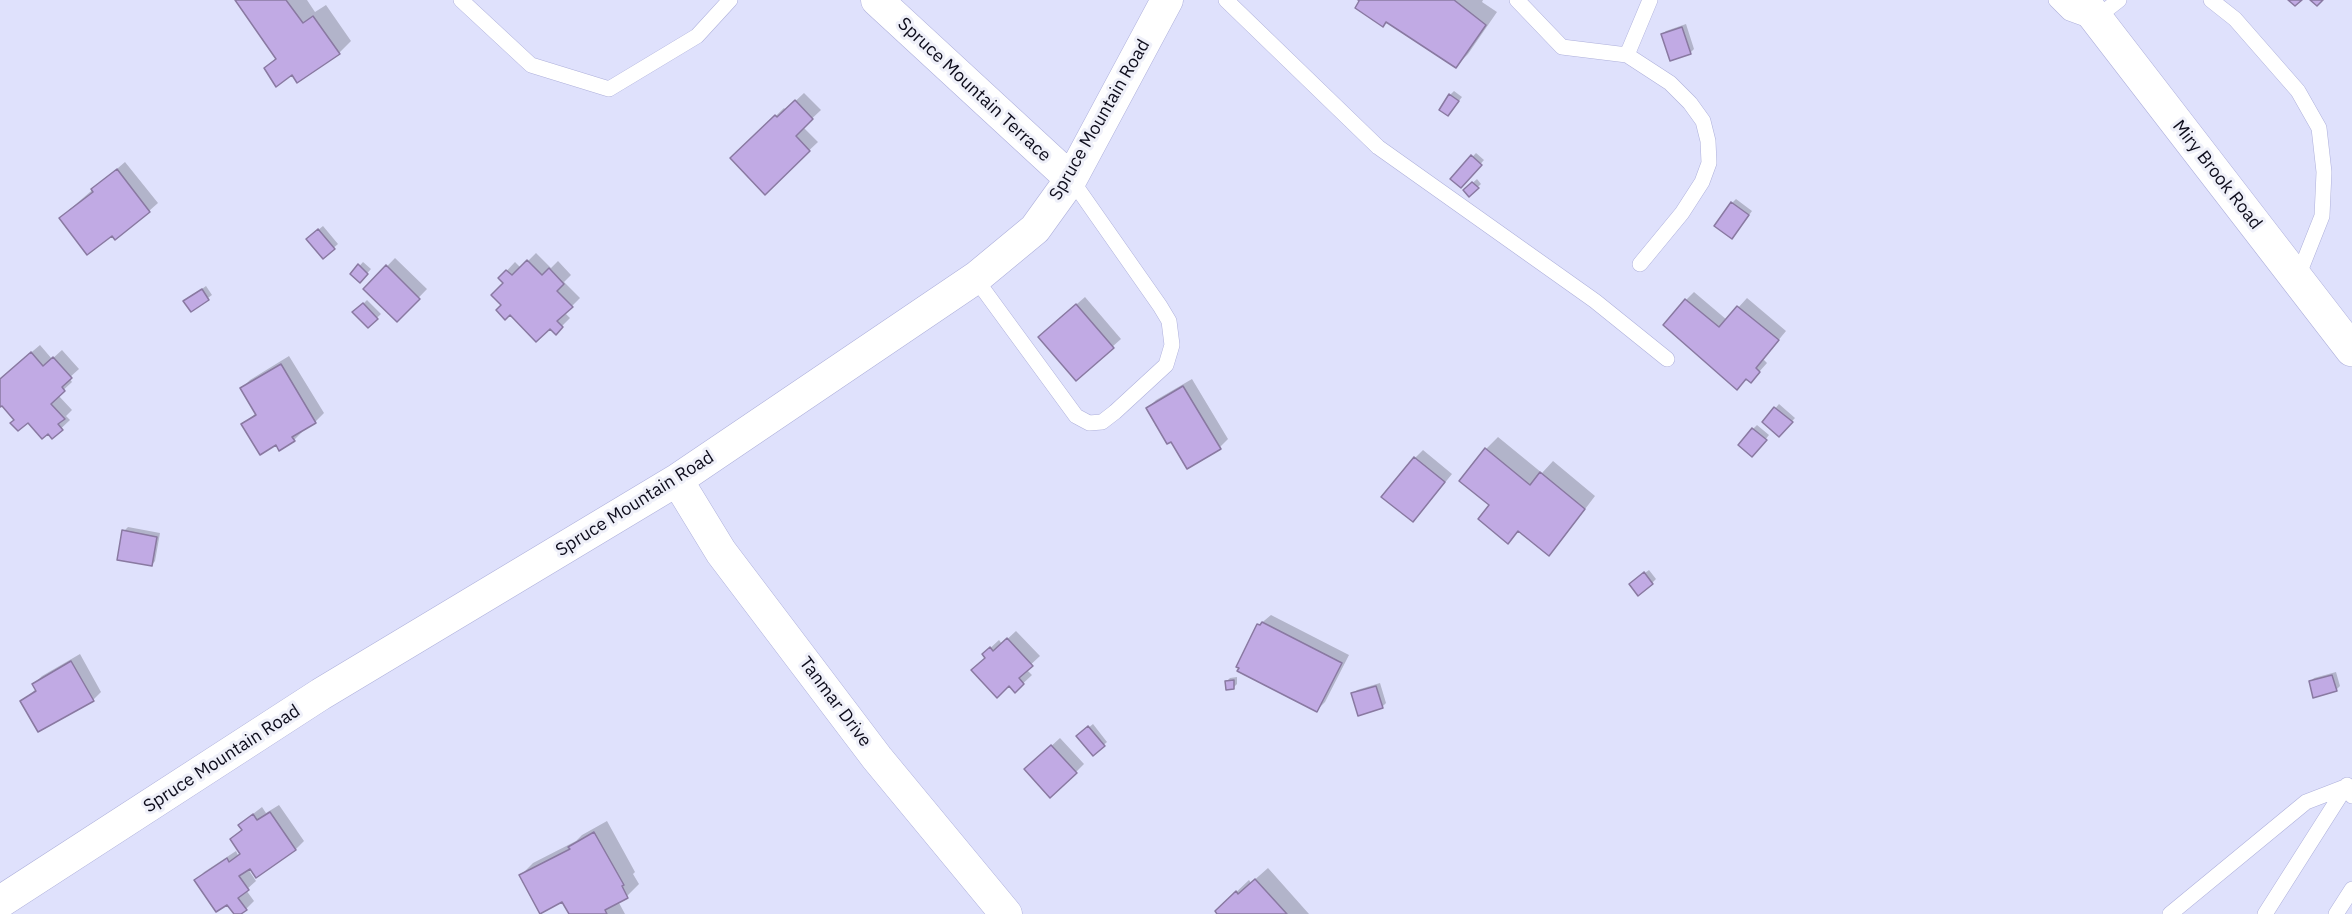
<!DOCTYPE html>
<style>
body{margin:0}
canvas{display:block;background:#dfe1fc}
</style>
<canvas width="2352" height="914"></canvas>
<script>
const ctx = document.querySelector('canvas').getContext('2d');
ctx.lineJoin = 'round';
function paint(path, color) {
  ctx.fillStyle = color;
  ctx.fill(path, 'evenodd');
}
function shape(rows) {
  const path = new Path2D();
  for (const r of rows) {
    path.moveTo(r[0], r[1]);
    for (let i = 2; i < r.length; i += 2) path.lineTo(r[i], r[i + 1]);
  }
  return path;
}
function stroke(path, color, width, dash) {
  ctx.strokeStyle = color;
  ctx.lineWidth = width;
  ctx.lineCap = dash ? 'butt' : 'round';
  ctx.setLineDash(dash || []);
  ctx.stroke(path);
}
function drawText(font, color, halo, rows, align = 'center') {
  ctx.font = font + ' "IBM Plex Sans",sans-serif';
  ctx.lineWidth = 6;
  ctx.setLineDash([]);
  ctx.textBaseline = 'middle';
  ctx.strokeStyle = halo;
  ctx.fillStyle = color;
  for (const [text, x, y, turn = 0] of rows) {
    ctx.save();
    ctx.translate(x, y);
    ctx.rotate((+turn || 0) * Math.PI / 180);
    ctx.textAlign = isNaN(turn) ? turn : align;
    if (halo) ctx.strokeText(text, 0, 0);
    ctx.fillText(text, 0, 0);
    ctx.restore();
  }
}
const shadow = shape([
 [237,0,307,0,315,12,326,5,351,41,339,53,292,73,265,68,277,57],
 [1361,0,1483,0,1482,2,1497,12,1468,54,1456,66],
 [1686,24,1694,49,1690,53,1662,34,1666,31],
 [1454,91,1462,97,1452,110,1450,95],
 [804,93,821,110,803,127,818,142,765,192,732,158,784,108,786,110],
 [1476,153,1484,160,1461,186,1452,179],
 [125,162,158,203,149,211,112,234,69,210],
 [1477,179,1481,184,1469,195,1465,190],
 [1736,199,1752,211,1736,233,1732,203],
 [323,226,338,244,323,257,312,235],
 [536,253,551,268,558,261,571,275,564,282,580,298,565,313,570,318,556,332,550,326,503,305,505,283,500,278,515,262,521,268],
 [395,258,427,289,397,320,365,289],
 [363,262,371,269,360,281,352,274],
 [206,286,212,295,191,310,189,298],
 [1694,292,1727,320,1747,298,1786,331,1763,359,1767,363,1759,372,1686,300],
 [1085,297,1121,339,1076,379,1048,329],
 [367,300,381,314,368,326,355,312],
 [40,345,52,359,62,350,79,369,69,378,72,382,58,395,72,410,66,416,70,420,52,437,48,432,28,421,16,420,2,403,0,405,0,379],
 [289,356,324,413,315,422,301,430,302,432,294,440,276,443,243,424,256,413,242,388,250,380],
 [1192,379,1228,439,1220,447,1148,408,1156,400],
 [1779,404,1795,418,1779,435,1764,422],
 [1757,425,1769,435,1756,451,1753,429],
 [1498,437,1542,473,1553,461,1595,496,1560,542,1548,554,1520,530,1508,542,1491,505,1486,449],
 [1423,450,1452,474,1421,512,1415,458],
 [128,527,160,533,155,561,152,565,124,531],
 [1649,570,1656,579,1652,583,1635,580],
 [1271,615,1349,655,1325,702,1317,710,1241,667,1259,625],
 [1016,631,1040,656,1026,669,1032,675,1015,691,984,654,999,640,1002,644],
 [80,654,101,692,93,700,22,701,36,689,34,684,42,676],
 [2336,672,2340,686,2336,690,2310,682,2314,678],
 [1237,677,1237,684,1233,688,1226,682,1230,678],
 [1380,683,1386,703,1382,707,1353,694,1357,690],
 [1093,724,1107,742,1093,754,1082,733],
 [1060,738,1084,764,1076,772,1035,761],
 [279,805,304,841,296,849,257,875,250,867,248,869,256,881,246,890,254,901,246,909,235,914,227,903,196,881,204,872,236,851,238,855,241,853,232,839,243,829,240,825,249,817,262,807,266,813],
 [607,821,635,872,633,874,639,884,627,896,618,901,625,914,571,914,563,900,521,875,533,863,576,841,582,835],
 [1268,868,1309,914,1218,914,1229,899,1249,880,1251,883]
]);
const building = shape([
 [235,0,286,0,303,23,313,16,340,54,297,83,292,75,276,87,264,68,276,59,235,0],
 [1358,0,1454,0,1486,25,1456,68,1386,22,1383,27,1355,8,1359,1,1358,0],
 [2288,0,2302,0,2295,6,2288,0],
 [2310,0,2323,0,2317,6,2310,0],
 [1682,27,1691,54,1670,61,1661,34,1682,27],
 [1449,94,1459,101,1448,116,1439,110,1449,94],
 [795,100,813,119,796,136,810,151,765,195,730,158,775,115,777,117,795,100],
 [1471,155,1482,165,1461,188,1450,179,1471,155],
 [117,169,150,212,115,240,112,236,87,255,59,218,93,192,91,189,117,169],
 [1472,182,1479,188,1469,197,1463,190,1472,182],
 [1731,202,1749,215,1732,239,1714,226,1731,202],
 [318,229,335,249,323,259,306,239,318,229],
 [527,260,542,275,549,268,564,284,557,291,573,307,557,321,563,327,556,335,550,329,536,342,510,315,505,320,496,310,501,305,491,295,503,283,498,278,506,270,512,275,527,260],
 [358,264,368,274,360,283,350,274,358,264],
 [386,265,420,299,397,322,363,289,386,265],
 [202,289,209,300,191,312,183,301,202,289],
 [1685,299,1719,327,1737,306,1779,340,1756,368,1760,372,1751,383,1746,379,1737,390,1663,325,1685,299],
 [363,303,378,319,368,328,352,312,363,303],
 [1076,304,1114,348,1076,381,1038,337,1076,304],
 [31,352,43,366,53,357,72,378,62,387,65,391,51,404,65,419,58,424,63,430,52,439,48,434,42,439,28,423,18,431,10,423,14,420,2,406,0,407,0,379,31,352],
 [281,364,316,423,292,437,295,441,279,451,276,445,260,455,241,424,256,415,240,388,281,364],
 [1183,386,1221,449,1187,469,1171,442,1167,444,1146,408,1183,386],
 [1774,407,1793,422,1779,437,1762,422,1774,407],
 [1752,428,1767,440,1752,457,1738,445,1752,428],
 [1485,448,1530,485,1540,472,1585,509,1549,556,1518,531,1508,544,1478,519,1489,505,1459,481,1485,448],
 [1414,457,1445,482,1413,522,1381,497,1414,457],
 [122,530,157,537,152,566,117,560,122,530],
 [1644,572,1653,584,1638,596,1629,584,1644,572],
 [1262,622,1342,663,1317,712,1237,671,1239,668,1236,667,1257,624,1260,625,1262,622],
 [1007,638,1033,666,1019,678,1024,684,1015,693,1009,686,997,698,971,670,985,658,982,654,990,647,993,651,1007,638],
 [71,661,94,701,38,732,20,701,36,691,32,684,71,661],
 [2332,675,2337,691,2313,698,2309,681,2332,675],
 [1234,680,1234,689,1226,690,1225,681,1234,680],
 [1376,686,1383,708,1358,716,1351,693,1376,686],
 [1088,726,1105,746,1093,756,1076,736,1088,726],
 [1051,745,1077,773,1050,798,1024,769,1051,745],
 [270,812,296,850,256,878,250,869,239,876,249,890,238,898,247,910,241,914,234,914,227,905,216,912,194,880,227,858,229,862,240,854,230,839,242,830,238,825,253,814,257,820,270,812],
 [594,832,624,885,622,886,628,898,605,910,607,914,569,914,562,902,540,914,519,875,570,849,568,847,594,832],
 [1255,879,1287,914,1217,914,1215,911,1236,891,1238,894,1255,879]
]);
const service = shape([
 [461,0,531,65,609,89,697,36,730,0],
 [1226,0,1378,147,1595,301,1667,359],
 [1517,0,1562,47,1627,55,1650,0],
 [2056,0,2069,13,2091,21],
 [2211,0,2235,19,2298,91,2319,128,2324,172,2322,216,2297,279],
 [2096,18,2119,0],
 [1627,55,1670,83,1690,103,1703,121,1708,141,1709,163,1702,182,1682,213,1640,264],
 [975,278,1076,416,1089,423,1102,422,1115,412,1166,365,1172,345,1169,321,1160,306,1071,179],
 [2170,914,2306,802,2345,787,2352,796],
 [2265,914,2347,785],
 [2336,914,2352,889]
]);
const minor = shape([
 [877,0,1071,179],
 [677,480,721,552,877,758,1006,914],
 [0,902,321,694,677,480,977,277,1035,229,1071,179,1167,0]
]);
const secondary = shape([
 [2082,0,2352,350]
]);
const streetNames = [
 ["Spruce Mountain Terrace",974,90,43],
 ["Spruce Mountain Road",1100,120,-60],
 ["Miry Brook Road",2217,175,52],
 ["Spruce Mountain Road",635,504,-32],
 ["Tanmar Drive",835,702,53],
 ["Spruce Mountain Road",222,759,-33]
];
paint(shadow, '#0003');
paint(building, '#c1aae4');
stroke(building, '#8979a1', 1.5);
stroke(service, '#aeb0db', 16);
stroke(minor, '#aeb0db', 33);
stroke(secondary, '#aeb0db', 34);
stroke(service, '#fff', 15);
stroke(minor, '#fff', 32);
stroke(secondary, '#fff', 33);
drawText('18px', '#0d0c1b', '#eff0f9', streetNames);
</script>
